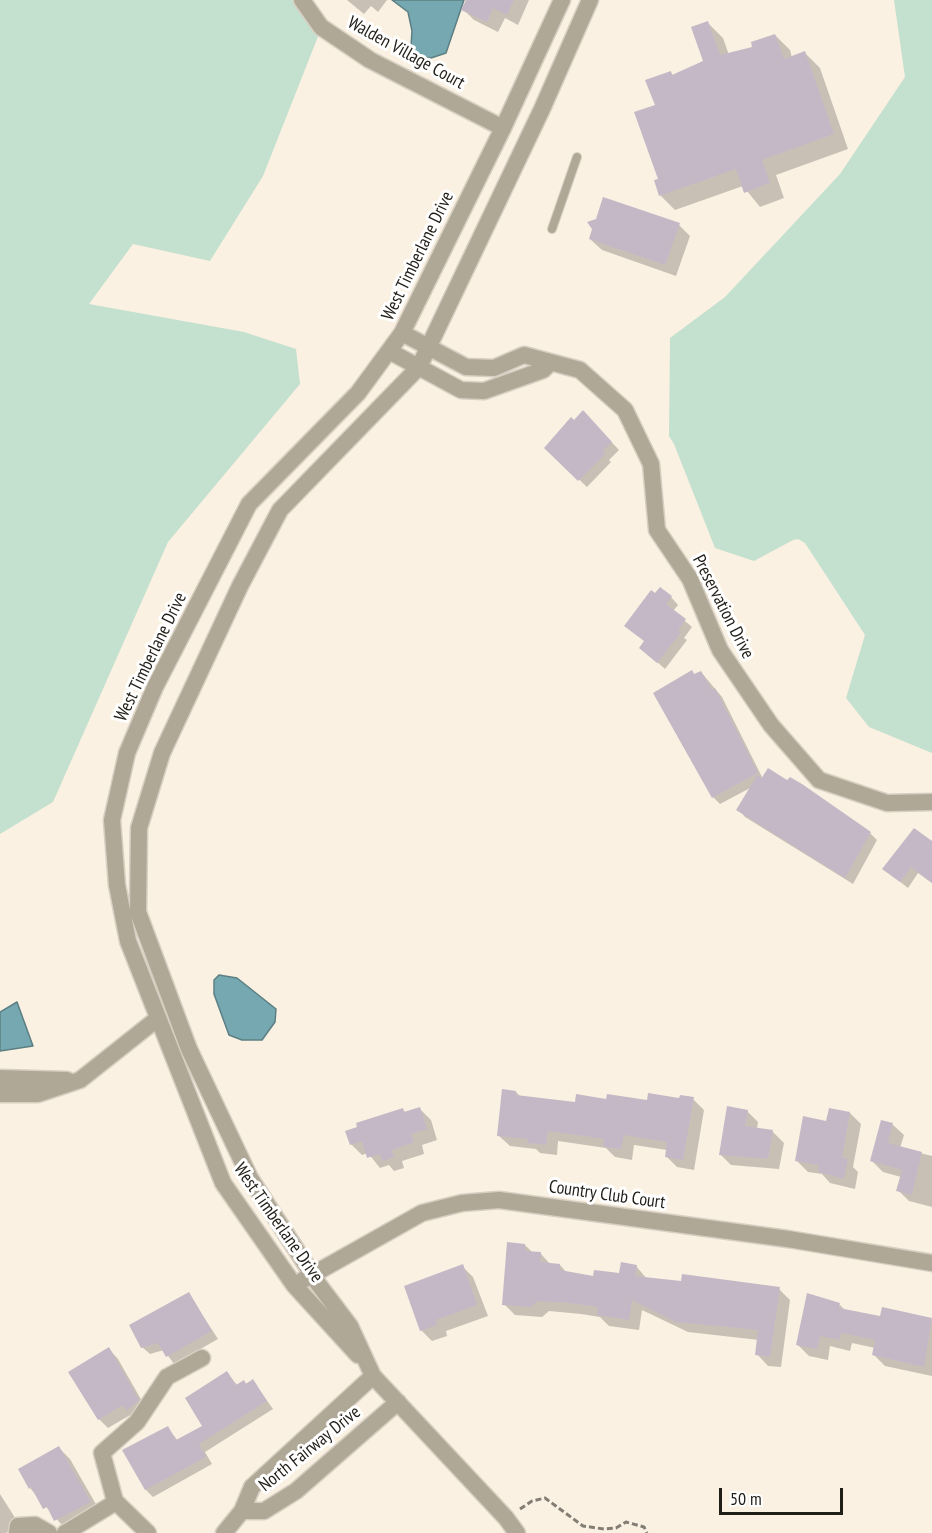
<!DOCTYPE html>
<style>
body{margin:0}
#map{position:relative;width:932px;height:1533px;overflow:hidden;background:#faf1e2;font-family:"PT Sans Narrow",sans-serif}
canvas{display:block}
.scale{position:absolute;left:719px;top:1488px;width:124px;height:27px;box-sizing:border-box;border:3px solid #211e18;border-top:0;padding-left:8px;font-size:18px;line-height:21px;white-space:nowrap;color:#211e18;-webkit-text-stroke:4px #fff;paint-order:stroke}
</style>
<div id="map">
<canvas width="932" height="1533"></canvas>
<div class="scale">50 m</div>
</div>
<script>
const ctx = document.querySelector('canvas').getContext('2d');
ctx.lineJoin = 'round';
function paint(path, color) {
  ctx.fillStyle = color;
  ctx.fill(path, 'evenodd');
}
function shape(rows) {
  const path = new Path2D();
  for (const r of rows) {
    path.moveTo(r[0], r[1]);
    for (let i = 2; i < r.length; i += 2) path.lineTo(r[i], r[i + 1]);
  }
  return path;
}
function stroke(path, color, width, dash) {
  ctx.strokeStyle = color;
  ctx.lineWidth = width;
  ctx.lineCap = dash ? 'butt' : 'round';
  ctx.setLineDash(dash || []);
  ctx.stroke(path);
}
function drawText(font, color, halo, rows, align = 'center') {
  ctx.font = font + ' "PT Sans Narrow",sans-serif';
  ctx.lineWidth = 6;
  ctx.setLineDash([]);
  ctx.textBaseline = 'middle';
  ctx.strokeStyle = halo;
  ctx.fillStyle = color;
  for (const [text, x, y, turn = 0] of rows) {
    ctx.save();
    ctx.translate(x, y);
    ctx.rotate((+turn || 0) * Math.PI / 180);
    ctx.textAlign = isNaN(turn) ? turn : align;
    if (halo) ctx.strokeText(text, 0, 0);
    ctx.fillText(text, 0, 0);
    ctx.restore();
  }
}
const green = shape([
 [0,0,295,0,319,34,263,176,210,261,133,244,89,304,244,332,296,349,300,384,168,542,53,802,0,834],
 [894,0,932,0,932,753,869,727,846,698,865,635,805,543,798,539,793,540,754,561,715,548,674,444,669,436,670,338,725,297,840,174,905,77]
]);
const water = shape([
 [392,0,464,0,446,53,431,58,416,56,411,46,412,31,408,12,392,0],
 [219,975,237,978,276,1009,275,1022,262,1040,242,1040,229,1035,214,994,214,980,219,975],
 [17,1002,33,1046,0,1051,0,1012,17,1002]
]);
const shadow = shape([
 [347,0,387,0,378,12,371,6,364,14],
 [466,0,529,0,518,25,505,18,498,32,474,20,463,9],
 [708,23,723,38,729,55,754,48,775,35,790,50,792,58,805,53,820,68,848,149,776,175,784,198,760,207,743,186,675,210,661,196,656,181,659,180,657,106,670,72,674,76,705,62],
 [679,225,690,236,676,276,602,250,590,239],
 [590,419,619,450,609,460,611,462,587,487,546,448,574,422],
 [655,595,671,597,678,605,673,611,692,627,684,638,687,640,665,669,641,648,645,642],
 [701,672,722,697,763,779,870,833,877,840,853,884,745,817,738,809,752,787,720,804,713,797,695,676],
 [932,843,932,883,918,873,908,888,884,869],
 [516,1092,521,1097,577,1104,693,1099,704,1110,694,1170,677,1167,666,1156,667,1150,634,1145,632,1160,615,1157,606,1148,558,1141,557,1155,540,1153,536,1149,510,1146,498,1135],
 [402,1109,406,1113,420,1109,431,1120,437,1140,422,1145,424,1154,402,1161,404,1168,394,1171,389,1165,380,1168,368,1153,362,1155,351,1144],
 [747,1111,758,1122,757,1129,773,1132,784,1143,779,1169,731,1165,720,1154],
 [850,1113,861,1124,853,1167,858,1172,855,1189,830,1183,822,1174,808,1172,797,1161,828,1123],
 [892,1124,904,1135,900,1148,932,1156,932,1207,909,1201,898,1190,901,1177,883,1172,872,1161],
 [525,1245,533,1253,541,1254,551,1265,560,1265,567,1273,595,1277,620,1275,636,1266,647,1279,779,1289,790,1300,781,1367,768,1366,757,1354,759,1340,688,1332,642,1310,639,1330,609,1326,600,1317,581,1314,549,1311,542,1317,515,1315,504,1304],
 [462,1266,473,1277,488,1316,446,1331,447,1336,432,1341,421,1330],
 [188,1293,218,1339,174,1364,164,1350,150,1354,142,1347],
 [840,1305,846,1311,881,1318,883,1308,932,1320,932,1376,885,1366,874,1355,875,1348,852,1343,850,1351,830,1346,828,1360,809,1356,798,1345],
 [109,1349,118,1359,147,1410,137,1419,132,1414,108,1428,99,1419],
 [227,1373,238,1386,253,1381,273,1409,205,1452,212,1464,153,1497,146,1490,124,1451,168,1428,178,1441,204,1426],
 [59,1448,70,1459,101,1513,67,1531,30,1488],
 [0,1494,19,1524,6,1533,0,1533]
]);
const building = shape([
 [466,0,514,0,507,15,493,8,487,22,461,10],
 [708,21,720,55,752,47,751,42,775,34,784,59,805,51,834,134,762,160,770,183,744,193,736,169,659,196,654,180,658,179,634,112,655,105,645,80,671,71,672,75,703,61,691,27],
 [603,197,680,223,665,265,589,239,592,229,587,222,596,219],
 [583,410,612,442,603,451,605,454,578,481,544,448,571,417,574,420],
 [660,587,672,596,666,604,686,619,678,630,681,632,657,663,639,648,644,641,624,626,651,590,655,593],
 [692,670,694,674,701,671,712,690,715,688,758,773,712,798,653,693],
 [768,768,787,780,790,777,802,784,871,832,845,878,736,810,758,774,761,779],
 [914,828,932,841,932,883,911,867,900,882,882,869],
 [502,1089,516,1091,516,1095,575,1102,576,1094,606,1099,607,1094,647,1100,648,1093,679,1098,680,1095,694,1097,683,1160,665,1157,667,1142,624,1135,621,1149,603,1147,604,1139,548,1131,546,1145,527,1143,528,1139,497,1136],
 [727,1106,748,1110,745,1126,773,1130,768,1159,719,1155],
 [420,1107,427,1129,411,1134,414,1142,392,1150,394,1157,382,1161,380,1154,367,1158,362,1141,350,1145,345,1131,357,1127,356,1123,403,1108,404,1112],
 [829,1108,850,1112,842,1158,848,1159,844,1179,818,1172,819,1165,795,1161,803,1116,826,1121],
 [881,1120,893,1123,888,1143,922,1152,912,1195,896,1191,902,1170,870,1161],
 [507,1242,525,1244,525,1251,541,1252,540,1262,560,1264,560,1270,593,1276,594,1270,619,1273,621,1262,637,1265,635,1276,681,1281,682,1274,780,1287,770,1357,755,1355,758,1330,676,1322,632,1300,629,1320,597,1315,598,1307,569,1303,538,1301,530,1307,502,1305],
 [463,1264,477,1305,436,1320,437,1325,420,1331,404,1286],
 [189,1292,212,1331,166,1357,158,1343,141,1348,129,1325],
 [807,1293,840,1303,839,1308,880,1316,882,1307,932,1318,924,1367,872,1355,875,1340,841,1333,840,1340,820,1336,817,1349,796,1345],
 [109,1347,139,1400,127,1411,123,1405,98,1420,68,1372],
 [227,1371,236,1385,244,1380,246,1384,253,1379,267,1401,199,1444,206,1457,145,1490,122,1450,168,1426,176,1440,202,1426,185,1398],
 [59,1446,91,1502,54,1521,47,1507,43,1509,31,1487,29,1489,18,1469]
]);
const path = shape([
 [520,1509,532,1501,545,1498,583,1526,604,1529,616,1528,626,1522,644,1527,647,1533]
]);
const service = shape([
 [552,229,577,157]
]);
const minor = shape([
 [302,0,321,27,370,60,503,128],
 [402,333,466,367,494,368,524,355,580,370,625,410,651,464,657,530,690,579,720,650,771,725,819,780,887,803,932,802],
 [389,351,461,390,484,391,543,370,549,364],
 [0,1078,67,1080],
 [0,1094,38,1094,80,1080,157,1019],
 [303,1280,422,1213,462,1203,499,1200,788,1239,932,1263],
 [358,1355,294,1285,223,1183,128,941,117,885,112,820,127,753,155,687,249,504,358,393,402,333,503,128,562,0],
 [242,1511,264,1511,296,1491,398,1402],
 [17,1533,18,1526,35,1525,49,1533],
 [65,1533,116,1502],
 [148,1533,115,1501,102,1453,137,1422,167,1377,202,1358],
 [224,1533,242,1511,252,1487,373,1376],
 [517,1533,506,1518,373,1376,350,1326,319,1285,250,1178,189,1049,138,912,139,828,162,753,240,586,280,510,419,367,542,109,590,0]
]);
const streetNames = [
 ["Walden Village Court",406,53,29],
 ["West Timberlane Drive",418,256,-64],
 ["Preservation Drive",723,607,63],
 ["West Timberlane Drive",151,657,-64],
 ["Country Club Court",607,1195,8],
 ["West Timberlane Drive",278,1223,55],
 ["North Fairway Drive",310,1449,-39]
];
paint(green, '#c4e0cf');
paint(water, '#76a8b1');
stroke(water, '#5c7f83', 1.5);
paint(shadow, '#0003');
paint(building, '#c4b8c6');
stroke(service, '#d7cfc2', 10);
stroke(minor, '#d7cfc2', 19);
stroke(path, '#837d73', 3, [6, 3]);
stroke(service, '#afa897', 8);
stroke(minor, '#afa897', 16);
drawText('18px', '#211e18', '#fff', streetNames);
</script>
